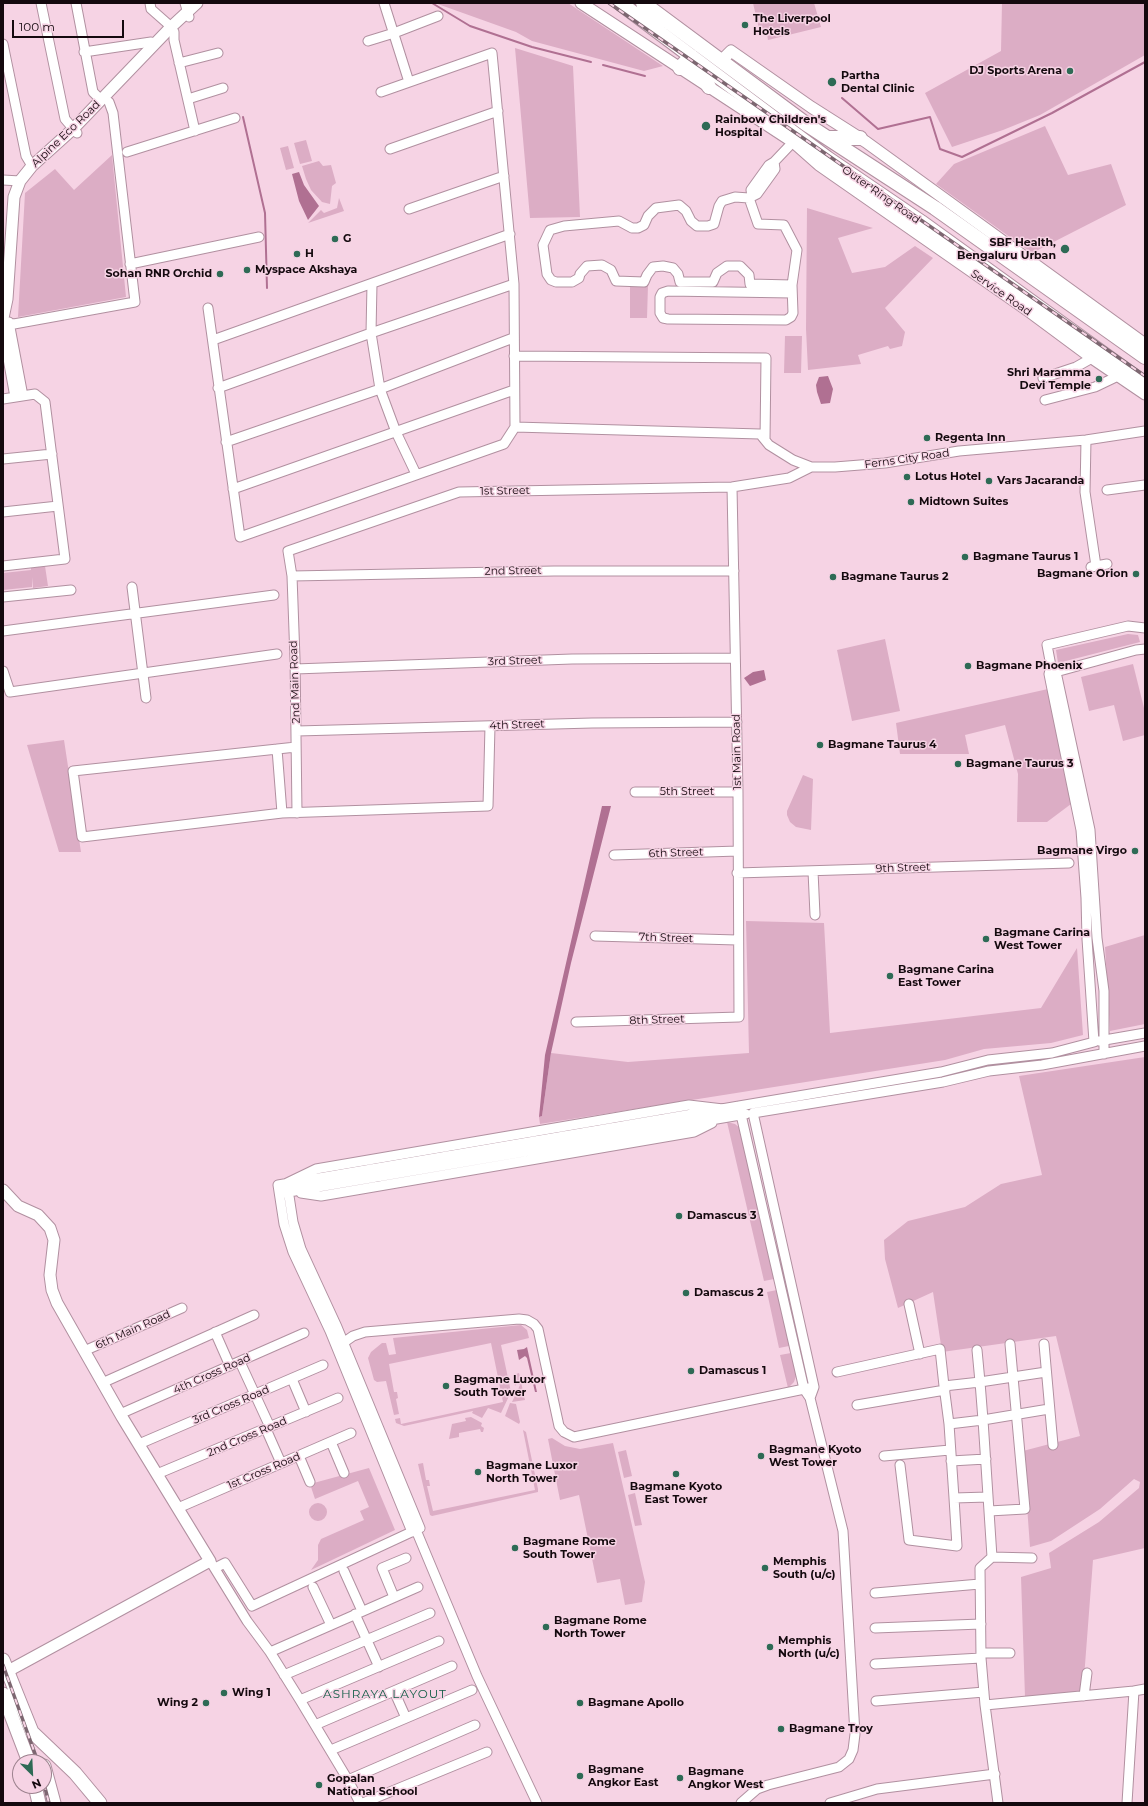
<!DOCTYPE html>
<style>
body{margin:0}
#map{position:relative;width:1148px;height:1806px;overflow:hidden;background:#f6d3e4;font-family:Montserrat,sans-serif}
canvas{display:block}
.frame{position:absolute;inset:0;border:4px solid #14090e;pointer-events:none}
.north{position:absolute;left:12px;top:1754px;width:40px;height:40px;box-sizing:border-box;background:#f6d3e4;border:1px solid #9c828e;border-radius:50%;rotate:156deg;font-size:11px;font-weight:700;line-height:16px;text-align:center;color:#14090e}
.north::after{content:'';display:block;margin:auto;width:14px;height:18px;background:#2e6a55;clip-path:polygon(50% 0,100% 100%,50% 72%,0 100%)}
.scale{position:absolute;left:12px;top:20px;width:112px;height:18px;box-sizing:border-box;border:2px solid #14090e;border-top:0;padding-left:5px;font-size:12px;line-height:14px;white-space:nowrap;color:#14090e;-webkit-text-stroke:3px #f6d3e4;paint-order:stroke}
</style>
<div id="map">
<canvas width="1148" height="1806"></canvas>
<div class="frame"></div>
<div class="north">N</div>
<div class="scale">100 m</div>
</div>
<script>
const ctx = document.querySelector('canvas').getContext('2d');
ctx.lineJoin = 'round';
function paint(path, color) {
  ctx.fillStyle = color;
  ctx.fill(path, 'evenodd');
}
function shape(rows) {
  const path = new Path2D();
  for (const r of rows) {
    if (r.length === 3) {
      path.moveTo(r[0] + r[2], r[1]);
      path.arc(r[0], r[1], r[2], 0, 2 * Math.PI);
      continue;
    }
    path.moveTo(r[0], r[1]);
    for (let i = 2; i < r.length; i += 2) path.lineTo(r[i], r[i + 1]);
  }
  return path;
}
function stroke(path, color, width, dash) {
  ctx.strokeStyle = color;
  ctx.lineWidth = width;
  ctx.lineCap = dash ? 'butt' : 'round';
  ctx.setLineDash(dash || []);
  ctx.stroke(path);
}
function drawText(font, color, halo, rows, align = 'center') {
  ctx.font = font + ' Montserrat,sans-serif';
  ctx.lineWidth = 3;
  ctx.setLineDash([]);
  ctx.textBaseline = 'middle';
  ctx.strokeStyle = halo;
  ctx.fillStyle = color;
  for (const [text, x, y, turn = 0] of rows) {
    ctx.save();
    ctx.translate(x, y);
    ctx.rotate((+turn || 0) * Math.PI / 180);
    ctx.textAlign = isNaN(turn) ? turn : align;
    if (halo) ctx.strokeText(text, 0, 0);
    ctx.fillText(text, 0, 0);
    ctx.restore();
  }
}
const green = shape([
 [435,3,568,3,663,66,644,71,532,41,516,32],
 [753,3,814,3,821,27,768,40,766,28,759,29],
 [1002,3,1145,3,1145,55,1040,115,1003,130,952,147,925,93,1001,51],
 [515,48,573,66,580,217,530,218],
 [1045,126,1068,175,1111,164,1126,205,1032,253,936,184,954,164],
 [306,140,312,161,300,164,294,143],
 [288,146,294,168,286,170,280,148],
 [112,155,126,297,18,317,25,193,55,169,74,190],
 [319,161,323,166,331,165,336,183,332,186,330,204,322,202,311,190,306,179,302,166],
 [339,198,344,211,308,223,321,210,324,213,337,208],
 [807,208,873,228,838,238,852,273,885,267,915,246,933,258,885,308,905,332,902,346,890,349,888,346,858,355,861,364,808,370,806,329],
 [630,285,648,285,647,318,630,318],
 [785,336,802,336,801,373,784,373],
 [45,566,48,586,33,588,32,577,32,587,3,590,3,573,31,570,31,568],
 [1128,634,1138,635,1140,642,1058,663,1056,650],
 [885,639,900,711,852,721,837,650],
 [1133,664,1145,712,1145,735,1123,741,1114,705,1089,711,1081,677],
 [1048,689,1071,804,1047,822,1017,822,1018,774,1005,725,965,735,969,754,900,754,896,723],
 [64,740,81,852,59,852,27,745],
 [803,775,813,779,811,830,796,827,790,822,787,815,787,811],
 [746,921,824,923,830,1033,1041,1008,1077,948,1083,1035,1051,1043,984,1049,945,1060,540,1124,539,1117,542,1116,551,1053,628,1062,749,1053],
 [1145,935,1145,1024,1110,1031,1105,947],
 [1145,1057,1145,1548,1093,1560,1083,1691,1025,1697,1021,1577,1051,1568,1049,1553,1099,1522,1139,1488,1140,1482,1134,1479,1100,1509,1051,1541,1030,1547,1023,1451,1080,1436,1056,1336,942,1352,933,1292,898,1308,885,1259,884,1240,908,1221,965,1207,1001,1184,1042,1175,1019,1076],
 [727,1122,735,1124,741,1129,774,1279,764,1281],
 [777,1290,789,1346,779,1348,767,1292],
 [521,1325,527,1330,529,1338,501,1345,511,1392,501,1413,488,1408,482,1418,472,1413,473,1411,404,1426,396,1423,395,1419,400,1418,401,1424,503,1402,491,1343,389,1364,394,1392,397,1392,398,1398,396,1399,399,1414,394,1415,386,1381,377,1382,374,1380,368,1358,371,1352,382,1343,386,1343,389,1355,396,1354,393,1338],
 [791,1353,796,1376,794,1382,788,1388,780,1355],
 [519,1373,525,1400,512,1402,520,1385,517,1383,515,1386,513,1375],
 [510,1403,516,1404,520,1422,519,1424,505,1416],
 [471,1417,482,1423,481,1426,484,1428,483,1432,481,1432,480,1429,459,1433,459,1437,449,1439,452,1424,466,1421,465,1418],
 [523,1430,526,1432,538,1489,538,1492,432,1516,430,1515,418,1464,423,1463,426,1480,429,1480,430,1486,427,1486,433,1511,535,1490],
 [552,1438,565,1446,580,1449,613,1443,645,1582,642,1602,625,1605,620,1579,597,1583,579,1495,560,1500,548,1439],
 [626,1450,632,1476,624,1478,618,1452],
 [369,1468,395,1530,311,1570,318,1560,318,1545,321,1539,364,1520,360,1511,369,1507,358,1481,315,1499,310,1484],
 [635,1493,642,1525,635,1526,628,1495],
 [318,1512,9]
]);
const water = shape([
 [299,172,304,185,319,206,308,220,299,201,292,174],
 [828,376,833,389,830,403,821,404,817,392,816,385,819,377],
 [764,670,766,680,750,686,744,678,753,672],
 [602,806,611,806,571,963,551,1053,542,1116,539,1117,545,1055],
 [527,1347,537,1392,535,1392,527,1358,525,1356,519,1360,517,1350,524,1349]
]);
const stream = shape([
 [432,3,470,26,532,47,591,62],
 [603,65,645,76],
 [842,98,878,129,930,117,940,149,962,157,1052,113,1145,62],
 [243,117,265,213,267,288]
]);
const minor = shape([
 [41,3,65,119,77,133],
 [76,3,93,92,101,100],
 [150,3,151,9,168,24,174,32,174,40,195,131],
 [185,3,189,17],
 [384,3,409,82],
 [368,41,394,33,438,16],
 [3,44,26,156,32,166],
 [84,52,151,42,154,45],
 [179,63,218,53],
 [188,99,223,88],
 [390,149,498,111],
 [127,152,235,118],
 [774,162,775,169,757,194,749,198,735,197,722,201,719,206,714,224,708,226,697,226,691,221,686,211,679,205,656,208,648,216,644,225,638,228,632,228,619,221,564,226,550,230,543,245,547,274,551,280,556,282,572,282,579,278,580,274,587,266,602,265,611,270,616,281,644,282,647,275,653,267,663,266,673,268,678,274,680,282,713,282,717,273,727,266,740,266,749,275,750,284,792,285],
 [3,180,20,181],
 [752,196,751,190,769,165,774,162,793,142],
 [749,198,758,224,784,225,797,250,792,285,793,313,791,317,786,320,668,319,663,318,660,313,660,297,662,293,668,291,792,293],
 [409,209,504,176],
 [130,264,259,237],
 [372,284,371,333,380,389,396,432,416,474],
 [208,308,240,537,504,444,515,427,514,284,492,53,381,92],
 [3,322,14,324,135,302,113,113,109,102],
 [9,322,23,396],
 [3,331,15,397],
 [213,340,510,234],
 [514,356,766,358,765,440],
 [1043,378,1076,367,1092,358],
 [218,388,371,333,514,284],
 [3,399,35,394,45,402,65,559,3,566],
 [1045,400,1095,387,1118,376],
 [515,427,760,434,769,445,793,460,811,467],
 [1086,440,1085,492,1096,566,1091,567],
 [226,442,380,389,513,338],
 [3,459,52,454],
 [233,489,514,390],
 [1107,490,1145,485],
 [3,512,58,506],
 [1096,566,1107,564],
 [292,576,554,571,734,571],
 [132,587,146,698],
 [3,597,71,590],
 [3,631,274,595],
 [1051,666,1056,672,1090,830,1097,938,1104,991,1104,1054],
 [295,669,572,659,735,658],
 [3,671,10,692,277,654],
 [1052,673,1136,650,1145,649],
 [297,731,592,723,737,722],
 [296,747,73,771,82,837,282,813,488,806,490,726],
 [277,749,282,813],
 [635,792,738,792],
 [297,813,295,659,292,576,288,551,459,492,732,487,789,478,811,467,835,467,885,463,959,451,1086,440,1145,431],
 [614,855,738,851],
 [813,871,815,915],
 [737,873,1069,863],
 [595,936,737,940],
 [576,1022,739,1017,738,792,732,487],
 [1099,1041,1145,1033],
 [283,1193,746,1114],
 [301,1193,321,1196,694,1132,712,1123],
 [909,1304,920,1354],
 [215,1332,230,1366],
 [343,1343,353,1336,365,1332,519,1319,527,1320,534,1324,538,1329,559,1426,564,1432,574,1437,809,1388],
 [1044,1344,1053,1445],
 [977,1350,980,1382,1046,1372],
 [84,1351,182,1308],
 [240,1362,270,1427],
 [837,1372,940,1349,944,1386],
 [292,1379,306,1412],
 [102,1383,254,1315],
 [810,1398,814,1387,753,1113,943,1082,989,1071,1042,1065,1145,1046],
 [857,1405,945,1390],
 [120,1414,304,1333],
 [949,1424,954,1498],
 [266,1429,281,1463],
 [331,1442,344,1473],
 [139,1444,323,1365],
 [299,1456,310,1482],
 [884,1456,950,1450],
 [951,1461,986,1459],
 [900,1465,909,1540,957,1546,954,1498,988,1497],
 [157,1474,338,1398],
 [178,1508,351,1433],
 [989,1511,1025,1509,1010,1344],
 [416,1530,477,1676,537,1803],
 [412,1532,330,1331,293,1252,284,1224,278,1185,739,1106],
 [992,1557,983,1420,980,1382,944,1386,949,1424,983,1420,1049,1409],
 [212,1564,247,1621,270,1652,300,1700,348,1780,360,1803],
 [215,1568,225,1563,252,1606,420,1528,337,1327,301,1249,293,1222,287,1183,316,1169,689,1105,723,1109],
 [344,1571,362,1611],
 [313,1587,331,1625],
 [875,1593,980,1584],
 [394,1597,382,1568,406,1558],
 [355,1614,379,1667],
 [875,1628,981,1624],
 [270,1652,418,1587],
 [981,1653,1010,1653],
 [875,1664,981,1658],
 [284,1675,430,1613],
 [394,1691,406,1718],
 [1084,1696,1087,1673],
 [300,1700,439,1641],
 [876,1701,984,1692],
 [985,1705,1134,1691],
 [315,1725,452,1666],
 [331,1750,472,1690],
 [348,1780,475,1725],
 [363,1803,487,1752],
 [741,1803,757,1789,768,1785,839,1767,849,1759,853,1750,855,1734,843,1531,810,1398,804,1389,739,1106,941,1072,988,1060,1052,1053,1094,1042,1087,939,1086,898,1081,830,1052,689,1049,674,1051,666,1047,645,1128,626,1145,628],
 [830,1803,877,1789,995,1774],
 [998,1803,985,1705,981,1658,980,1568,992,1557,1032,1558],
 [1127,1803,1134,1691,1145,1689]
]);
const tertiary = shape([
 [581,3,793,142,819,165,1030,312,1092,358,1145,394],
 [722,60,731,51,811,107,866,142,1145,344],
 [3,318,7,299,14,197,20,181,32,166,73,129,171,27,197,3],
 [3,1190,18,1206,38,1215,50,1228,54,1240,50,1275,52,1290,57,1303,122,1417,210,1561,8,1671]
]);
const primary = shape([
 [3,1660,32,1732,75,1773,100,1803],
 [3,1694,29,1762],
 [44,1766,54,1803],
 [35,1786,39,1803]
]);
const trunk = shape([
 [620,3,827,158,921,222,1145,384],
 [643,3,806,124,935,208,1145,357],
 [694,62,709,87],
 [680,68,691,56],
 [829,138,860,138]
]);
const rail = shape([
 [609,3,1145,376],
 [3,1665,38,1762],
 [44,1784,49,1803]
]);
const markers = [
 [745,25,4,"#2e6a55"],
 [1070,71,4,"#2e6a55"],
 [832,82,5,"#2e6a55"],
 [706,126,5,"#2e6a55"],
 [335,239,4,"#2e6a55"],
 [1065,249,5,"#2e6a55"],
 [297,254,4,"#2e6a55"],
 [247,270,4,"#2e6a55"],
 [220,274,4,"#2e6a55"],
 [1099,379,4,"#2e6a55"],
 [927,438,4,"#2e6a55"],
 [907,477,4,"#2e6a55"],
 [989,481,4,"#2e6a55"],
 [911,502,4,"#2e6a55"],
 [965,557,4,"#2e6a55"],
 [1136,574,4,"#2e6a55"],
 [833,577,4,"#2e6a55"],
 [968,666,4,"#2e6a55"],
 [820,745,4,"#2e6a55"],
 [958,764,4,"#2e6a55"],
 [1135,851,4,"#2e6a55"],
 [986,939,4,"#2e6a55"],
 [890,976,4,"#2e6a55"],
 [679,1216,4,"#2e6a55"],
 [686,1293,4,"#2e6a55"],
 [691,1371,4,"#2e6a55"],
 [446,1386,4,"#2e6a55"],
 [761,1456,4,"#2e6a55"],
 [478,1472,4,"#2e6a55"],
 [676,1474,4,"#2e6a55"],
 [515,1548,4,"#2e6a55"],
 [765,1568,4,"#2e6a55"],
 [546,1627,4,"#2e6a55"],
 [770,1647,4,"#2e6a55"],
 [224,1693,4,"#2e6a55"],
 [206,1703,4,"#2e6a55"],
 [580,1703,4,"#2e6a55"],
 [781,1729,4,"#2e6a55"],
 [580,1776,4,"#2e6a55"],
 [680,1778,4,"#2e6a55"],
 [319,1785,4,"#2e6a55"]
];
const poiNames = [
 ["The Liverpool",753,19],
 ["Hotels",753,32],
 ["DJ Sports Arena",1062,71,"right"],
 ["Partha",841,76],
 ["Dental Clinic",841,89],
 ["Rainbow Children's",715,120],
 ["Hospital",715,133],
 ["G",343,239],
 ["SBF Health,",1056,243,"right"],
 ["Bengaluru Urban",1056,256,"right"],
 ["H",305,254],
 ["Myspace Akshaya",255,270],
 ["Sohan RNR Orchid",212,274,"right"],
 ["Shri Maramma",1091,373,"right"],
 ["Devi Temple",1091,386,"right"],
 ["Regenta Inn",935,438],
 ["Lotus Hotel",915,477],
 ["Vars Jacaranda",997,481],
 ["Midtown Suites",919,502],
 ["Bagmane Taurus 1",973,557],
 ["Bagmane Orion",1128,574,"right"],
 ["Bagmane Taurus 2",841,577],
 ["Bagmane Phoenix",976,666],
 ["Bagmane Taurus 4",828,745],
 ["Bagmane Taurus 3",966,764],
 ["Bagmane Virgo",1127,851,"right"],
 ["Bagmane Carina",994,933],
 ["West Tower",994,946],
 ["Bagmane Carina",898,970],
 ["East Tower",898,983],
 ["Damascus 3",687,1216],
 ["Damascus 2",694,1293],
 ["Damascus 1",699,1371],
 ["Bagmane Luxor",454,1380],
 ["South Tower",454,1393],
 ["Bagmane Kyoto",769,1450],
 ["West Tower",769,1463],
 ["Bagmane Luxor",486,1466],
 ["North Tower",486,1479],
 ["Bagmane Kyoto",676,1487,"center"],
 ["East Tower",676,1500,"center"],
 ["Bagmane Rome",523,1542],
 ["South Tower",523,1555],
 ["Memphis",773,1562],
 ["South (u/c)",773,1575],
 ["Bagmane Rome",554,1621],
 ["North Tower",554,1634],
 ["Memphis",778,1641],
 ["North (u/c)",778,1654],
 ["Wing 1",232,1693],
 ["Wing 2",198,1703,"right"],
 ["Bagmane Apollo",588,1703],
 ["Bagmane Troy",789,1729],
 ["Bagmane",588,1770],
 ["Angkor East",588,1783],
 ["Bagmane",688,1772],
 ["Angkor West",688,1785],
 ["Gopalan",327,1779],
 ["National School",327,1792]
];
const streetNames = [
 ["Alpine Eco Road",66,134,-44],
 ["Outer Ring Road",881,195,35],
 ["Service Road",1001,293,35],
 ["Ferns City Road",907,459,-8],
 ["1st Street",505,491,-1],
 ["2nd Street",513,571,-1],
 ["3rd Street",515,661,-2],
 ["2nd Main Road",295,682,-92],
 ["4th Street",517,725,-2],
 ["1st Main Road",737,752,-91],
 ["5th Street",687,792],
 ["6th Street",676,853,-2],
 ["9th Street",903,868,-2],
 ["7th Street",666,938,2],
 ["8th Street",657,1020,-2],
 ["6th Main Road",133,1330,-24],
 ["4th Cross Road",212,1374,-24],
 ["3rd Cross Road",231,1405,-23],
 ["2nd Cross Road",247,1437,-23],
 ["1st Cross Road",264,1471,-23]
];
const neighbourhoodNames = [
 ["ASHRAYA LAYOUT",385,1694]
];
paint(green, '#dcadc5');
paint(water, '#b07092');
stroke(stream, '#b07092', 2);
stroke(minor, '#b190a0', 11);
stroke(tertiary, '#b190a0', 13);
stroke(primary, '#b190a0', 15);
stroke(trunk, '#b190a0', 16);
stroke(minor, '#fff', 9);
stroke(tertiary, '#fff', 11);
stroke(primary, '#fff', 13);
stroke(trunk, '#fff', 14);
stroke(rail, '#7d6771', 3.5);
stroke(rail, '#f6d3e4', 2, [6]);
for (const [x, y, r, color] of markers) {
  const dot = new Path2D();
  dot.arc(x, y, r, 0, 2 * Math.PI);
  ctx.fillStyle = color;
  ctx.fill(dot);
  stroke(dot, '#f6d3e4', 1.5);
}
drawText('bold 11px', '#14090e', '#f6d3e4', poiNames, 'left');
drawText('11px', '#14090e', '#f6d3e4', streetNames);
ctx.letterSpacing = '1px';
drawText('12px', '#115c45', '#f6d3e4', neighbourhoodNames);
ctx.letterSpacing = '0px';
</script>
